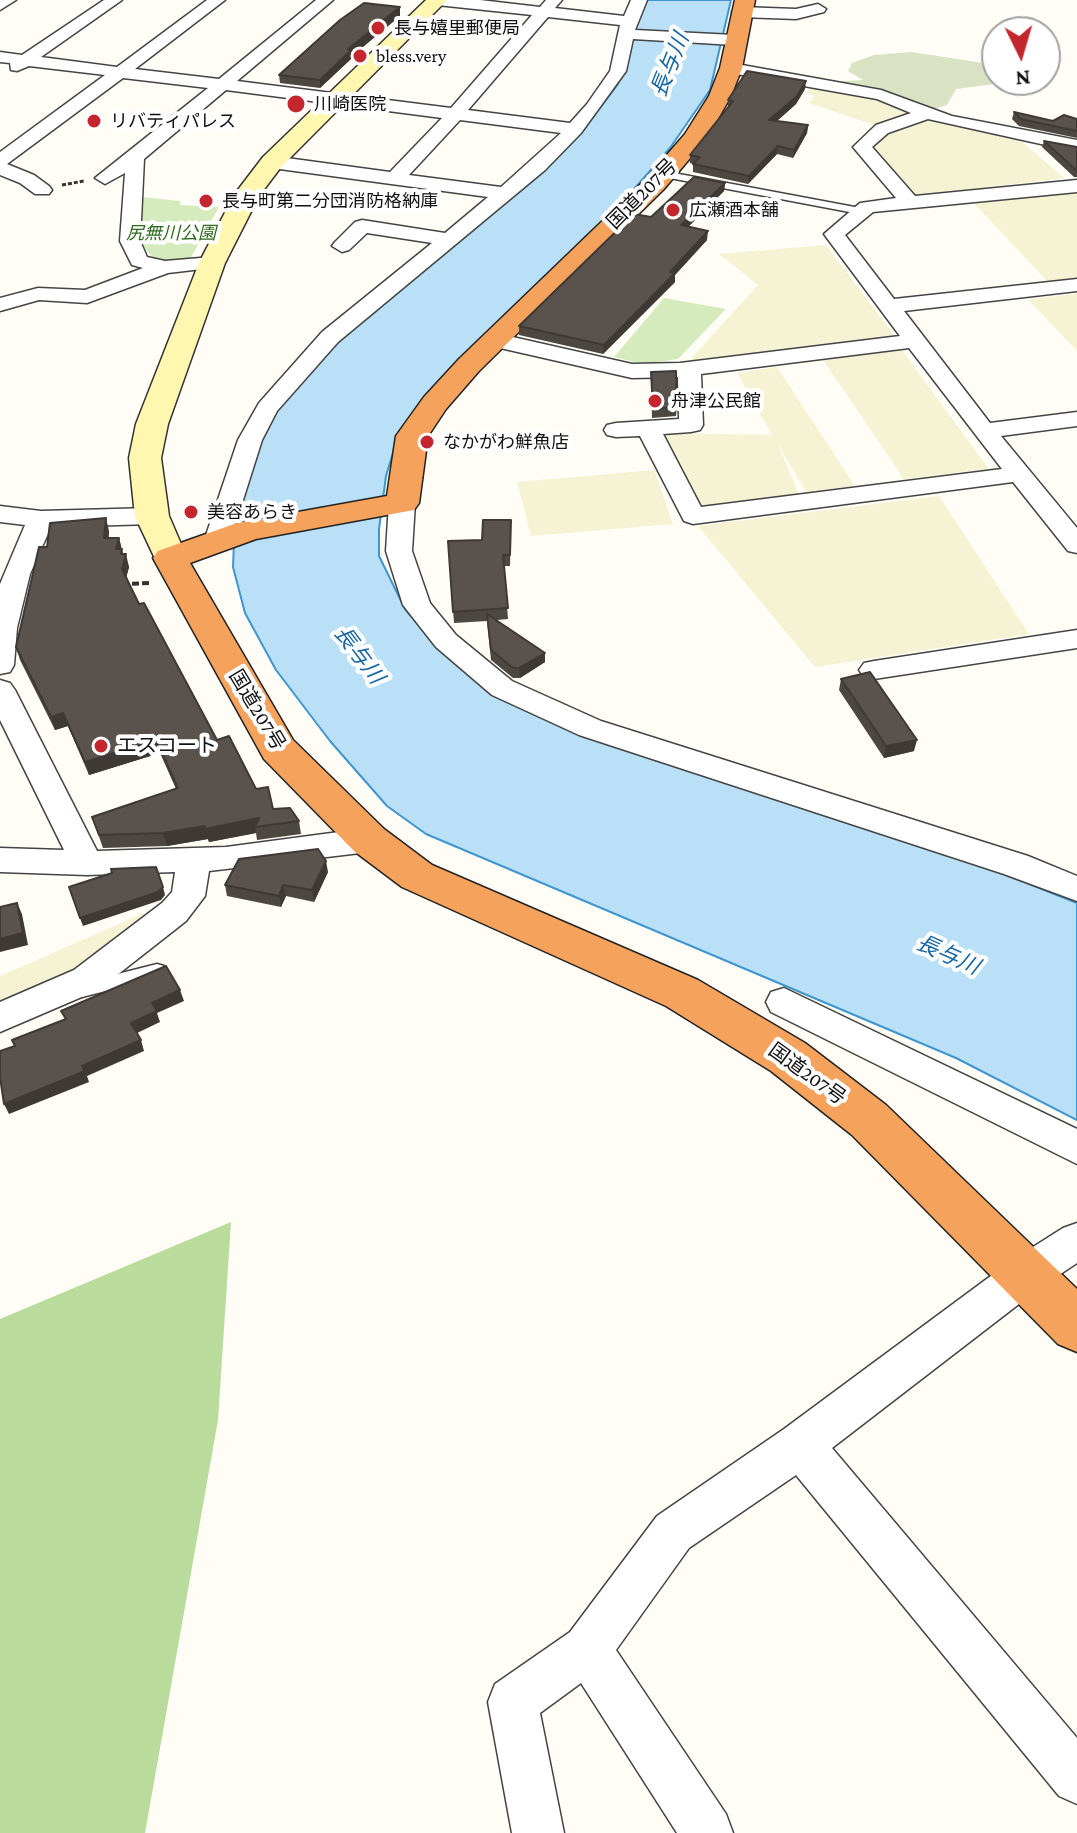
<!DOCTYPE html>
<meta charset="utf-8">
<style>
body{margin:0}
#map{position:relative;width:1077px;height:1833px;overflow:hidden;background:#fffdf5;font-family:"Crimson Pro",serif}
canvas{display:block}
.north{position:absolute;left:981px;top:16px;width:80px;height:80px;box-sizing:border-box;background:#fff;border:2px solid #a0a0a0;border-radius:50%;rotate:175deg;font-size:22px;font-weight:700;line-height:32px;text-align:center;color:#111}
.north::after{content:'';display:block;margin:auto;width:28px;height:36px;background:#c4262e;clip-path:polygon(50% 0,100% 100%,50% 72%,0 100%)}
</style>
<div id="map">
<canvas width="1077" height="1833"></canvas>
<div class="north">N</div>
</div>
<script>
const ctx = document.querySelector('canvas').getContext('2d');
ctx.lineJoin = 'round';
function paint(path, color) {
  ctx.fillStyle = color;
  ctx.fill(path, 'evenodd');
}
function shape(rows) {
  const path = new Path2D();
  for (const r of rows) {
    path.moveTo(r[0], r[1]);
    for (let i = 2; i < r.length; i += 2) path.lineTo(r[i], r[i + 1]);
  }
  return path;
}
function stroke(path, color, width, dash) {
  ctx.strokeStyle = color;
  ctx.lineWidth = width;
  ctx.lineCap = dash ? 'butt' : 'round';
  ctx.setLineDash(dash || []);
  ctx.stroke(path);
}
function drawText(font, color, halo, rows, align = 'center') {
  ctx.font = font + ' "Crimson Pro","Noto Sans JP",serif';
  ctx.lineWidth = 8;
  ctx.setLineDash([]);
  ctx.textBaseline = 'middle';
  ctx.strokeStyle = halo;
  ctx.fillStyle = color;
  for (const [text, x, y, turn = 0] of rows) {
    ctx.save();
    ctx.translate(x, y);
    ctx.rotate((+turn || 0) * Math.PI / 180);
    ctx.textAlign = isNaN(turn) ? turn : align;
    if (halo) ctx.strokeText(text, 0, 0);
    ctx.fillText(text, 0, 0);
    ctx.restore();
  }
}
const farmland = shape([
 [813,85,876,97,909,111,874,125,809,103,814,96,808,93],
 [929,119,1019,139,1064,178,913,196,872,150,887,134],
 [1077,188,1077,279,1048,282,969,198],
 [826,245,896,338,688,362,758,285,719,254],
 [1077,294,1077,351,1028,299],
 [901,349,989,469,904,479,823,360],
 [777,367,855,486,806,492,778,444,799,495,698,508,659,433,772,435,737,373],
 [654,470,673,524,531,536,517,482],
 [939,496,1029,634,815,667,698,526],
 [160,906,107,958,0,1012,0,976]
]);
const green = shape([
 [142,197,180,201,180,205,219,207,189,261,155,260,145,248,141,241],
 [664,298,726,309,678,359,642,364,614,357]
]);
const forest = shape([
 [231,1222,218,1420,145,1833,0,1833,0,1319]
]);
const cemetery = shape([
 [911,52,997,65,997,80,1027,80,1025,84,1010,87,994,84,956,89,947,105,930,110,826,82,863,80,848,71,852,63,874,55]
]);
const water = shape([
 [644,0,731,0,710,90,670,148,628,196,424,397,399,433,386,476,379,529,379,556,405,609,436,645,492,692,850,813,1077,903,1077,1120,956,1058,426,834,387,806,330,741,276,670,245,613,233,567,235,516,255,453,276,408,340,337,583,130,618,84,632,39,634,19,644,0]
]);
const pathFar1 = shape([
 [62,185,84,181]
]);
const path = shape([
 [122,584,152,583]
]);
const lane = shape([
 [663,171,860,208,865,211,860,214,659,176,659,172,663,171],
 [157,964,164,966,166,971,164,976,82,997,75,995,73,990,75,985,82,983,157,964]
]);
const street = shape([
 [0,0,16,0,0,10,0,0],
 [104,0,122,0,41,57,117,67,207,0,225,0,135,69,219,79,316,0,333,0,237,81,451,108,532,15,437,5,429,0,480,0,540,7,546,0,562,0,555,8,624,16,631,0,647,0,635,30,734,35,742,40,734,45,633,39,626,71,581,133,545,170,338,342,277,411,262,440,230,541,226,547,217,549,208,547,204,541,238,440,259,403,322,332,432,243,367,233,349,250,342,252,332,246,335,242,355,222,362,220,445,233,488,197,272,168,263,162,272,156,390,172,442,118,226,90,144,159,140,241,147,257,165,261,212,257,222,263,219,267,168,273,87,303,39,300,0,311,0,298,38,288,85,290,143,268,132,265,120,241,125,173,105,184,95,178,208,88,123,78,7,164,34,175,49,186,52,190,49,194,35,194,20,183,0,175,0,152,105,75,29,66,17,71,11,70,10,63,0,62,0,52,22,55,104,0],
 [548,17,620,25,610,71,587,104,570,123,468,110,548,17],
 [460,120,561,133,501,187,409,175,460,120],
 [818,4,826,9,824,12,796,19,740,17,732,12,740,7,796,9,818,4],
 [731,63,881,90,952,116,1077,140,1077,152,928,119,888,133,872,147,915,196,1077,180,1077,192,873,212,845,235,894,299,1077,279,1077,291,904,311,990,423,1077,412,1077,426,1001,436,1077,528,1077,553,1068,551,1013,482,693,524,684,521,640,436,616,437,607,435,604,430,607,425,616,423,679,419,678,377,632,378,487,345,484,340,487,335,495,333,632,364,680,363,900,336,824,234,860,203,896,198,853,147,876,125,911,113,877,99,725,72,723,68,725,64,731,63],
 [909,348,1002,469,701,507,663,434,691,432,700,430,703,425,701,374,909,348],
 [402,495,411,498,415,503,412,551,430,603,456,635,512,681,601,721,1028,856,1077,876,1077,901,1004,874,579,735,492,695,436,647,403,605,386,551,389,503,393,498,402,495],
 [0,506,41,511,152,508,161,511,165,516,161,521,152,524,51,527,30,574,17,628,14,665,10,672,0,674,0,584,25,525,0,522,0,506],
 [1077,630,1077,648,874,679,864,677,859,670,864,663,874,661,1077,630],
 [0,680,10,683,15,690,97,851,226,847,369,828,380,832,385,840,380,848,369,852,209,871,205,896,186,921,98,990,0,1032,0,1002,74,970,162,903,172,892,175,872,87,875,0,872,0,848,64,850,0,720,0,680],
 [784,988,1077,1129,1077,1164,771,1012,766,1002,771,992,784,988],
 [1077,1223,1077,1263,1041,1287,832,1448,1077,1738,1077,1804,1059,1796,796,1475,689,1548,616,1650,726,1814,733,1833,677,1833,581,1683,540,1713,564,1833,512,1833,488,1702,495,1684,570,1632,657,1516,784,1429,1011,1261,1063,1228,1077,1223]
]);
const secondary = shape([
 [426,0,447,0,281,167,259,196,225,263,168,424,161,458,169,516,187,558,182,565,170,568,158,565,135,516,129,458,136,424,199,263,234,195,263,157,426,0]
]);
const highway = shape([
 [735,0,755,0,742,68,731,96,707,138,664,189,479,371,446,409,428,436,419,503,414,510,256,539,190,563,293,740,384,829,432,865,698,980,805,1043,886,1105,1077,1289,1077,1352,1058,1344,852,1135,771,1071,666,1006,402,887,354,851,264,759,153,558,158,551,237,523,387,496,396,436,424,397,459,359,646,179,685,134,709,96,720,68,735,0]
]);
const wall = shape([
 [400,7,400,16,352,56,352,58,320,88,280,83,279,75],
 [805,89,796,104,777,121,808,125,807,133,793,158,777,154,748,184,693,172,693,164,690,163,690,155,728,107,728,100],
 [1014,112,1053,121,1077,119,1077,138,1019,126,1012,119],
 [1044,141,1077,147,1077,177,1074,177,1042,147],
 [725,183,724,191,688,227,707,240,675,275,675,282,603,354,519,335,519,326,651,217],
 [651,372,677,407,676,416,652,418],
 [511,520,510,566,504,566,508,619,497,620,545,662,520,678,513,678,491,660,487,621,454,623,448,541,482,540],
 [109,531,108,538,119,538,123,554,129,567,126,578,139,604,217,740,273,809,299,821,301,834,257,840,256,833,209,842,208,839,167,846,103,848,92,817,176,789,160,753,89,775,68,726,55,730,20,660,16,647],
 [841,679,914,751,884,758,839,690],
 [328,872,314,902,286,896,281,907,227,896,225,885]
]);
const shadedWall = shape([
 [400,7,400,16,352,56,352,58,320,88,320,80,348,49],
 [806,81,805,89,796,104,769,128,769,120],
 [808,125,807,133,793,158,794,150],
 [778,146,777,154,748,184,749,176],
 [725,183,724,191,681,234,681,225],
 [708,231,707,240,675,275,675,282,603,354,604,345],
 [106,518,109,531,108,551,104,538],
 [119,538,124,559,126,554,129,567,125,582,116,549],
 [545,653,545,662,520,678,519,668],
 [63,713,68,726,55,730,51,717],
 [156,740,160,753,89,775,85,762],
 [917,740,914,751,884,758,886,746],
 [259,818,255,827,256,833,209,842,208,839,167,846,163,833],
 [326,861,328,872,314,902,312,890],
 [283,885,286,896,281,907,279,896],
 [163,887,165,895,161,900,83,926,80,918],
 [17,903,22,914,28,945,0,952,0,939],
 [180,990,184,1001,157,1013,160,1022,135,1034,131,1023,152,1003],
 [141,1040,144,1051,87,1076,89,1082,9,1114,4,1104,82,1066]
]);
const building = shape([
 [364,3,400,7,348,49,351,50,320,80,279,75,340,20,364,3],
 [747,71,806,81,797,96,769,120,808,125,794,150,778,146,749,176,693,164,700,157,690,155,733,101,728,100,747,71],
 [1014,112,1053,121,1064,115,1077,119,1077,131,1021,119,1014,112],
 [1044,141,1077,147,1077,170,1076,170,1044,141],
 [694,177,725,183,681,225,708,231,670,272,675,273,604,345,519,326,634,214,651,217,694,177],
 [676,371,677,407,653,409,651,372,676,371],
 [106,518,104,538,119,538,116,549,122,549,121,554,126,554,122,569,139,604,144,603,217,740,229,736,256,789,268,787,273,809,290,808,299,821,255,827,259,818,205,829,205,826,163,833,99,835,92,817,178,788,156,740,85,762,63,713,51,717,16,647,39,547,47,547,50,523,106,518],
 [483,520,511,520,510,555,503,555,508,608,453,612,448,541,482,540,483,520],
 [487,614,545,653,519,668,513,668,491,650,487,614],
 [870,672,917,740,886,746,841,679,870,672],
 [318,849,326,861,312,890,283,885,279,896,225,885,239,859,318,849],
 [156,867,163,887,158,892,80,918,69,887,112,873,111,869,156,867],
 [17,903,23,933,0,939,0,907,17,903],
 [166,966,180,990,152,1003,157,1011,131,1023,141,1040,82,1066,85,1071,4,1104,0,1077,0,1051,15,1046,12,1040,66,1019,61,1011,166,966]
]);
const markers = [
 [378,28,8,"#c4262e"],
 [360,56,8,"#c4262e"],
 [296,104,10,"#c4262e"],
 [94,121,8,"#c4262e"],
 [206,201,8,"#c4262e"],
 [673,210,8,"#c4262e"],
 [655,401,8,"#c4262e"],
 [427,442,8,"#c4262e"],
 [191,512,8,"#c4262e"],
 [101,746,8,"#c4262e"]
];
const farPoinames = [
 ["長与嬉里郵便局",394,28],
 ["bless.very",376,56],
 ["川崎医院",314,104],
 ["リバティパレス",110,121],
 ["長与町第二分団消防格納庫",222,201],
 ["広瀬酒本舗",689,210],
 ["舟津公民館",671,401],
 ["なかがわ鮮魚店",443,442],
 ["美容あらき",207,512]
];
const farParknames = [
 ["尻無川公園",171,233]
];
const streetNames = [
 ["国道207号",642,194,-45],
 ["国道207号",257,710,59],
 ["国道207号",807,1074,36]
];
const poiNames = [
 ["エスコート",117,746]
];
const waterNames = [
 ["長与川",670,65,-68],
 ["長与川",359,655,53],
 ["長与川",948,955,24]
];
paint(farmland, '#f6f3d4');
paint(green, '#d5ebbd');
paint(forest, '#b9dc9c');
paint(cemetery, '#d9e3c4');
paint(water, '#b9e0f7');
stroke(water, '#3f96cf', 2);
stroke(lane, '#444', 3);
stroke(street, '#444', 3);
stroke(secondary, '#333', 3);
stroke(highway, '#222', 3);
stroke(pathFar1, '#333', 3, [4, 2]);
stroke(path, '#333', 4, [7, 3]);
paint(lane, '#fff');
paint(street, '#fff');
paint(secondary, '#fff6b0');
paint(highway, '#f5a25d');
paint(wall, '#4d4742');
paint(shadedWall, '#3f3936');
paint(building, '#5a524d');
stroke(building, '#3f3936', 2);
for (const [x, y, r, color] of markers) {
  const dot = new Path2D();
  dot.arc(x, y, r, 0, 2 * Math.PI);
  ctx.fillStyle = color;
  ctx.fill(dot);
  stroke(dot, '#fff', 3);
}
drawText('18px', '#111', '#fff', farPoinames, 'left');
drawText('italic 18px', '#2f6b1f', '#fff', farParknames);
drawText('20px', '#111', '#fff', streetNames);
drawText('20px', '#111', '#fff', poiNames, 'left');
drawText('italic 22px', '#1768a6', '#fff', waterNames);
</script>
